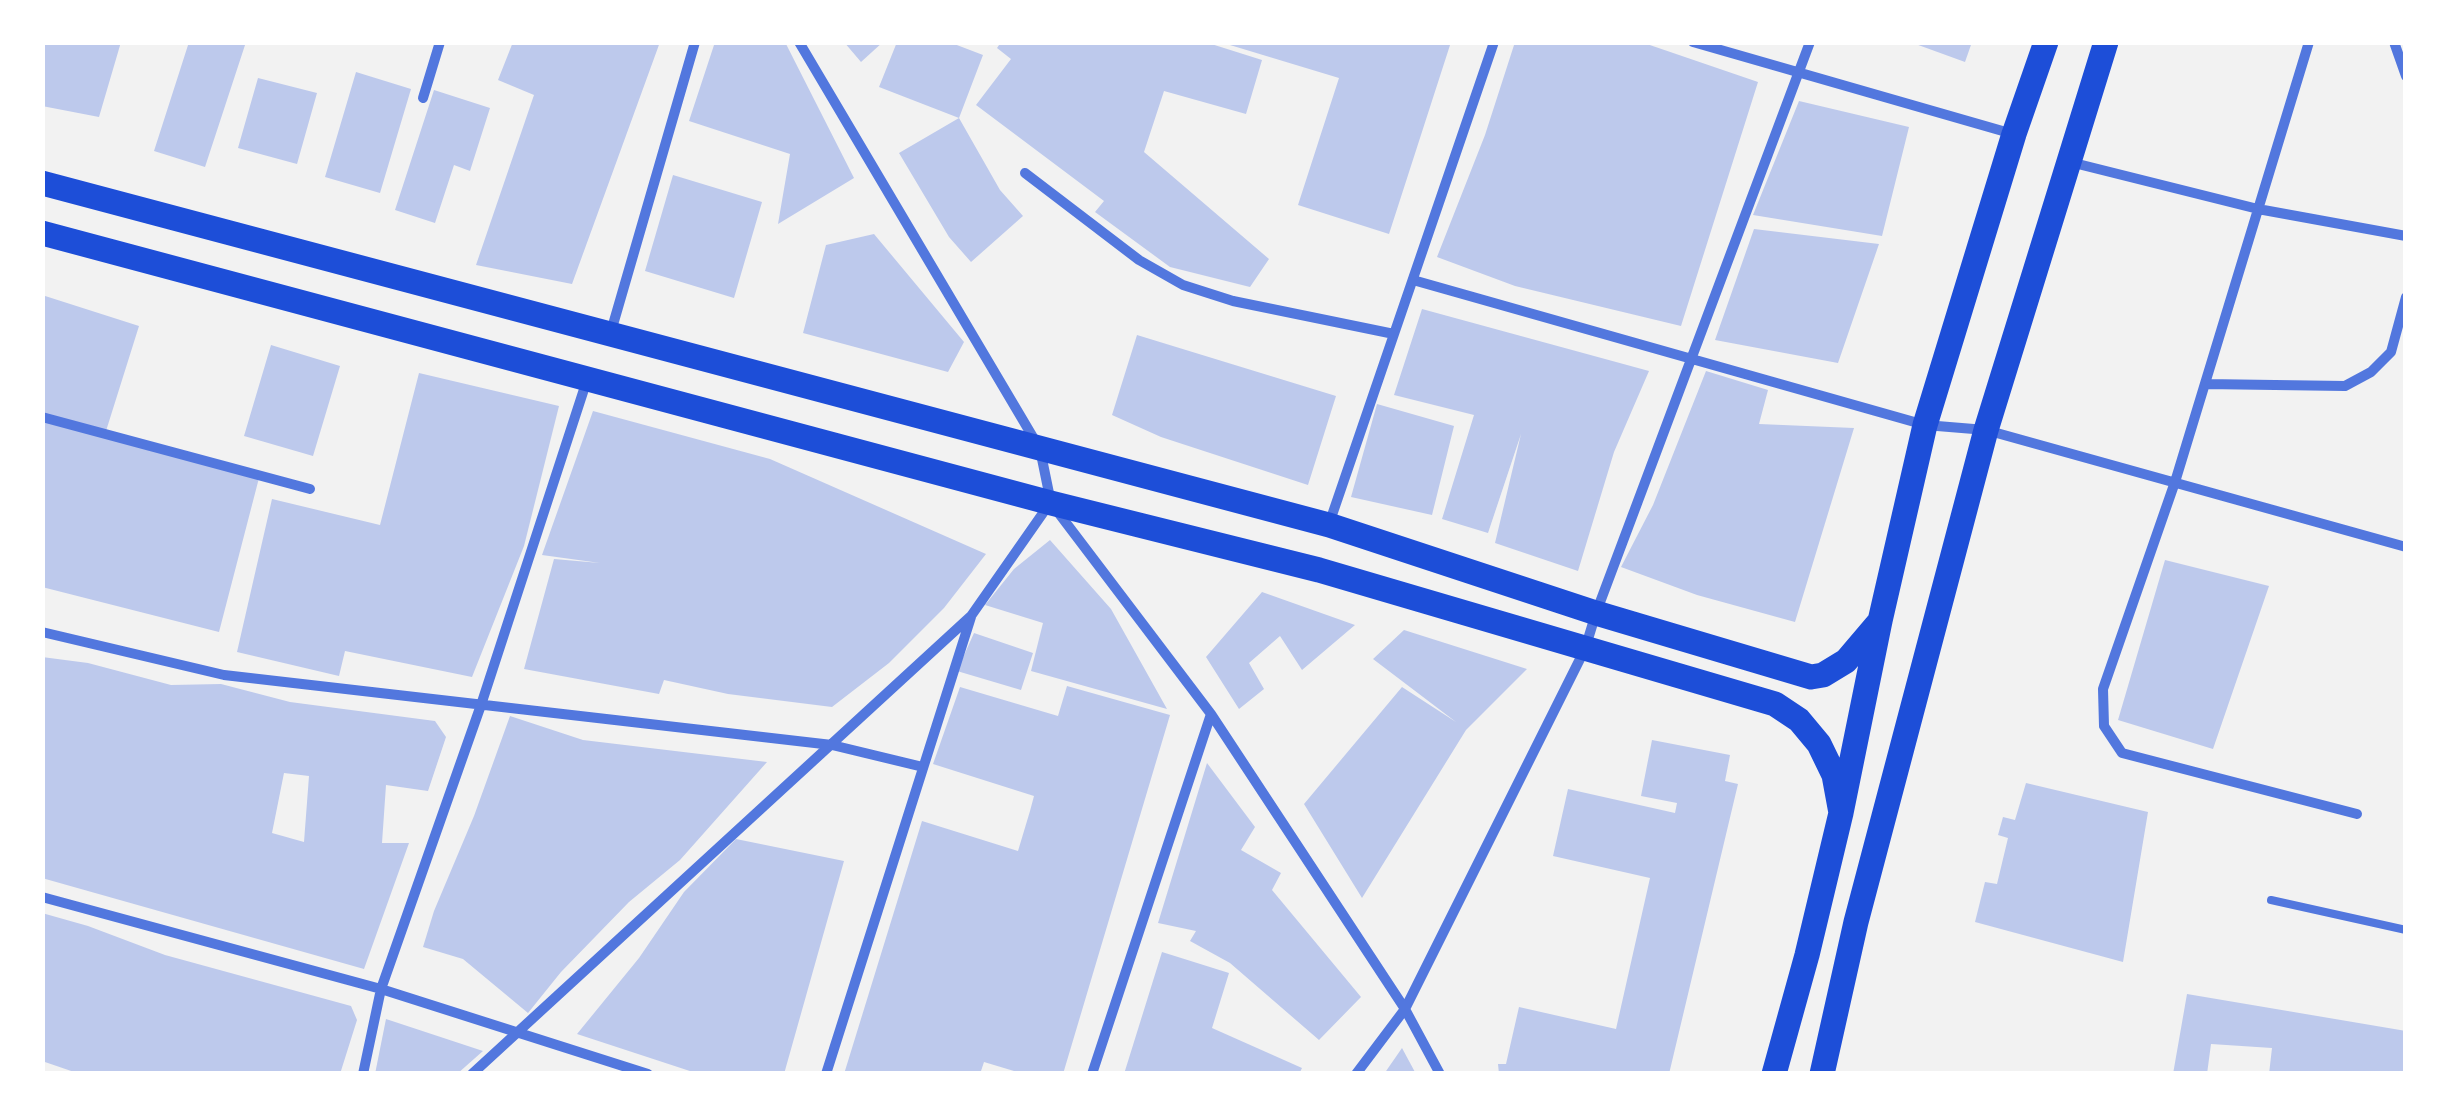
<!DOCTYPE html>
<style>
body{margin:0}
#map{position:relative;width:2448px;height:1116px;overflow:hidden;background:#f2f2f2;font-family:"Exo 2",sans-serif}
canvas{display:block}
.frame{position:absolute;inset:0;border:45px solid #fff;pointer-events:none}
</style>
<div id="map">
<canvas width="2448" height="1116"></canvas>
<div class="frame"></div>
</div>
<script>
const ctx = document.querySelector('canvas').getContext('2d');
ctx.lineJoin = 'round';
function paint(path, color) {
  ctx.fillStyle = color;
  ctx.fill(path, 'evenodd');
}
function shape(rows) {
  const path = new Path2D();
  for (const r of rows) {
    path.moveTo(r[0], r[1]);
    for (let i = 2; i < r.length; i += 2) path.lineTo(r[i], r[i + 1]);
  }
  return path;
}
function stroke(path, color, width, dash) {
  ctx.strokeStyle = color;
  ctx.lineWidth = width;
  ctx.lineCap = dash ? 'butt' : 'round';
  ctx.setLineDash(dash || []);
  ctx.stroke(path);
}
const building = shape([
 [42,42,121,42,99,117,42,106],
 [189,42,246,42,205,167,154,151],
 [513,42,660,42,572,284,476,265,534,95,498,80],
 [715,42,785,42,854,178,778,224,790,154,689,121],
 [844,42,883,42,861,62],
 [897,42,949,42,983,55,959,118,879,87],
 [1001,42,1205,42,1262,60,1246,114,1164,91,1144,152,1269,259,1250,287,1170,267,1095,212,1104,201,976,105,1011,59,997,48],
 [1220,42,1451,42,1389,234,1298,205,1339,78],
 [1515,42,1641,42,1758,82,1681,326,1515,286,1437,257,1485,135],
 [1910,42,1972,42,1965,62],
 [356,72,411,89,380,193,325,177],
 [258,78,317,93,297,164,238,148],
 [434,90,490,108,470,171,454,165,435,223,395,210],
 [1799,101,1909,127,1882,236,1753,215],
 [959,118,1000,190,1023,216,971,262,949,237,899,153],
 [673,175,762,202,734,298,645,271],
 [1754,229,1879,244,1838,363,1715,340],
 [874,234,964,342,948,372,803,333,826,245],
 [42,295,139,326,106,431,42,415],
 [1422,309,1649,371,1614,452,1578,571,1495,543,1521,434,1488,533,1442,519,1474,415,1394,395],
 [1137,335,1336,396,1308,485,1161,437,1112,415],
 [271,345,340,366,313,456,244,436],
 [1706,371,1768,390,1759,424,1854,428,1795,622,1697,595,1621,567,1653,505],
 [419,373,559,406,524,546,472,677,345,651,339,676,237,652,272,499,380,525],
 [1377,404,1454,426,1432,515,1351,497],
 [593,411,770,459,986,554,944,608,889,663,832,707,728,694,664,680,659,694,524,669,554,559,600,563,542,555],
 [42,419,259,478,219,632,42,587],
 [1050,540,1111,609,1167,709,1031,671,1043,623,985,605,1014,569],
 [2165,560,2269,586,2213,749,2118,720],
 [1262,592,1355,625,1302,670,1280,636,1249,663,1264,689,1239,709,1206,657],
 [1404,630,1527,669,1466,730,1362,898,1304,804,1402,687,1456,722,1373,659],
 [974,633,1033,653,1021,690,957,671],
 [42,657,88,663,171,685,221,684,290,702,435,721,446,737,428,791,386,785,382,843,409,843,364,969,42,878],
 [284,773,309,776,304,842,272,833],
 [1067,686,1170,715,1063,1074,1024,1074,984,1062,980,1074,844,1074,922,821,1018,851,1030,811,1034,796,933,764,960,687,1058,716],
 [510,716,583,740,767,762,680,860,629,902,561,972,528,1013,463,959,423,947,434,911,474,816],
 [1652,740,1730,755,1725,781,1738,784,1669,1074,1499,1074,1498,1064,1506,1064,1519,1007,1616,1029,1650,878,1553,856,1568,789,1675,813,1677,803,1641,796],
 [1207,763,1255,827,1241,850,1281,873,1272,890,1361,997,1319,1040,1230,963,1190,941,1196,931,1158,923],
 [2026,783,2148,812,2123,962,1975,922,1985,882,1997,884,2008,838,1998,835,2003,817,2015,820],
 [736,839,844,861,784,1074,699,1074,577,1034,639,958,684,892],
 [42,913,88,926,165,955,351,1006,357,1020,340,1074,80,1074,42,1061],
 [1162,952,1229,973,1212,1028,1302,1068,1299,1074,1124,1074],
 [2187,994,2406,1031,2406,1074,2269,1074,2272,1048,2211,1044,2207,1074,2173,1074],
 [386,1019,483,1051,457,1074,375,1074],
 [1402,1048,1416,1074,1384,1074]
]);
const service = shape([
 [2271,900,2406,930]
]);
const minor = shape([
 [799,42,1040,449,1051,503,1211,714,1405,1009,1440,1074],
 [1693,42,2013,134],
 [2309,42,2175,482,2103,689,2104,726,2122,753,2357,814],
 [2394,42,2406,76],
 [423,98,440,42],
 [2070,162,2258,209,2406,236],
 [1025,173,1139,260,1183,285,1233,301,1394,334],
 [1413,280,1925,425,1986,430,2406,547],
 [610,335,695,42],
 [2205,384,2345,386,2371,372,2391,352,2406,297],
 [42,417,310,489],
 [1329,524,1494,42],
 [42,632,224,675,832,745,923,767],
 [42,897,381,989,648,1074],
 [363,1074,381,989,481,705,587,380],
 [472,1074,971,616,1050,503],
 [826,1074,971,617],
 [1092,1074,1211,714],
 [1356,1074,1405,1009,1585,649,1596,613,1810,42]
]);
const primary = shape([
 [42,183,1329,525,1596,613,1811,677,1823,675,1846,661,1880,621],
 [42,233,1051,503,1319,570,1775,704,1799,720,1819,744,1834,775,1841,813],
 [1774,1074,1807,955,1841,813,1880,621,1925,425,2014,134,2046,42],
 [1822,1074,1856,922,1986,430,2106,42]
]);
paint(building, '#bdc9ec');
stroke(service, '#5277de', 8);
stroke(minor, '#5277de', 10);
stroke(primary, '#1d4ed8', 25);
</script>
